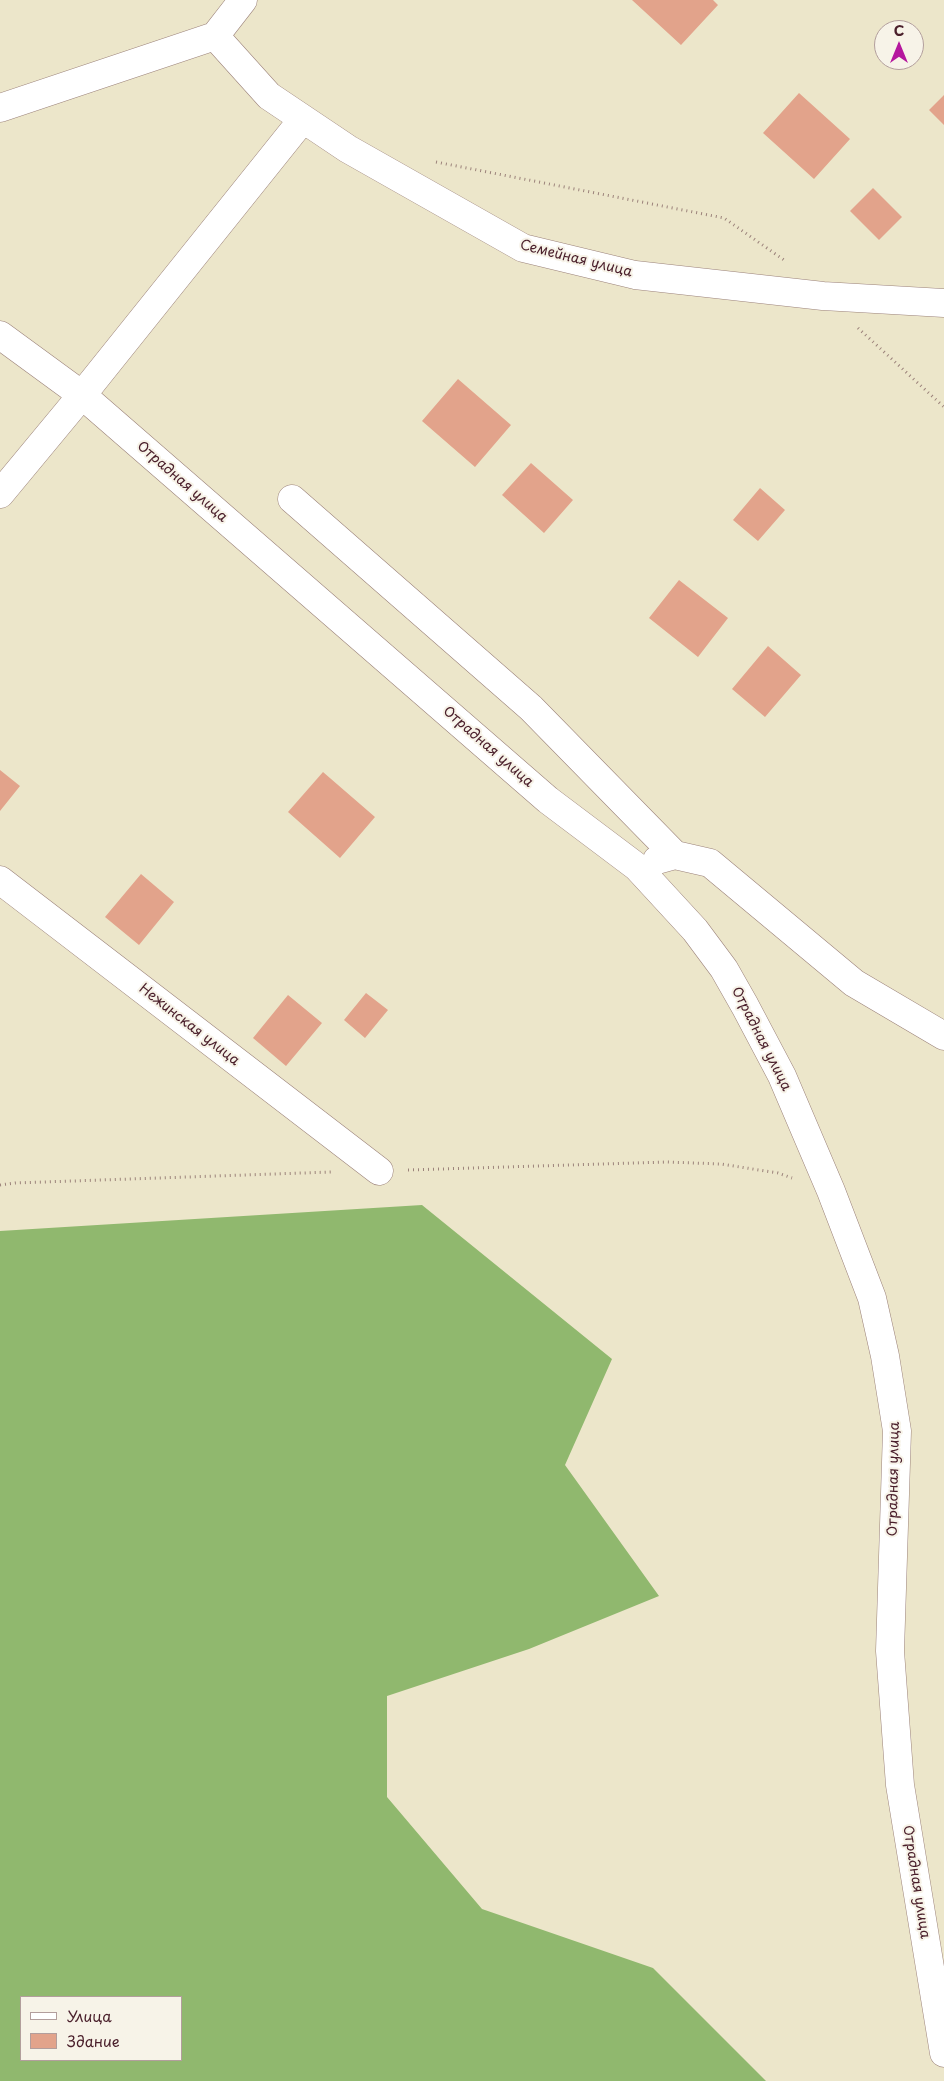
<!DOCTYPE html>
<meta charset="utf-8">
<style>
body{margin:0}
#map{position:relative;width:944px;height:2081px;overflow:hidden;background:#ece6ca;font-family:"Playpen Sans",sans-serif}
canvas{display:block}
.legend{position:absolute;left:20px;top:1996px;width:162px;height:65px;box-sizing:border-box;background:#f7f3e8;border:1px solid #b29e9c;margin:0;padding:6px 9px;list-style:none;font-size:15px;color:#4a1f2b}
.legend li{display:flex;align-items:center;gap:10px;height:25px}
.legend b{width:25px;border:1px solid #b29e9c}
.north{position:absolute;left:874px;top:20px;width:50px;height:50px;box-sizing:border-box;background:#f7f3e8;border:1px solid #b29e9c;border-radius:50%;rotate:0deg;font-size:14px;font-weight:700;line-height:20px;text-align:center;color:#4a1f2b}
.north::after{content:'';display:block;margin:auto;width:18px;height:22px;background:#b5179e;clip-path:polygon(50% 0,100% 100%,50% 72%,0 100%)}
</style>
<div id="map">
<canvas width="944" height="2081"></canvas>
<ul class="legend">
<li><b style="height:6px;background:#fff"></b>Улица</li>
<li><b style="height:14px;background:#e2a38b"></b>Здание</li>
</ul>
<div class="north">С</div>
</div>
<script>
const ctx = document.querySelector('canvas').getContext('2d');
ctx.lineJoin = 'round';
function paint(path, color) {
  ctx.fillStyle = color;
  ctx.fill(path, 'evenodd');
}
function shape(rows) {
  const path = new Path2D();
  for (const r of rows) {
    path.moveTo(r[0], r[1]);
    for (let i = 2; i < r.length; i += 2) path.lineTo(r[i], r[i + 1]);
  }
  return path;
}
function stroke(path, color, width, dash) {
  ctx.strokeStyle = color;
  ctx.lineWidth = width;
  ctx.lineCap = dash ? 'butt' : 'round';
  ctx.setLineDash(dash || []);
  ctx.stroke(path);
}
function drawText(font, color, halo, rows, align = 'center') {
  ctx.font = font + ' "Playpen Sans",sans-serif';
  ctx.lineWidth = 4;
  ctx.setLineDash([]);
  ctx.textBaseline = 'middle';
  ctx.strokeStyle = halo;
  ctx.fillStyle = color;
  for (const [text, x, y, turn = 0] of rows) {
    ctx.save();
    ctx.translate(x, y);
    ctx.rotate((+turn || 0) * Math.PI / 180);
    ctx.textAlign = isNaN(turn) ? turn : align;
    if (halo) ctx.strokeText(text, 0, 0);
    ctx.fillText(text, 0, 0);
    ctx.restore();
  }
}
const forest = shape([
 [422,1205,612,1359,565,1465,659,1596,529,1649,387,1696,387,1797,482,1909,653,1968,766,2081,0,2081,0,1231],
 [21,1997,181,1997,181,2060,21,2060]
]);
const building = shape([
 [632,0,713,0,718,5,681,45],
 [799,93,850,139,814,179,763,133],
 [944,95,944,125,929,110],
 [873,188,902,217,879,240,850,211],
 [458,379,511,425,475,467,422,421],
 [531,463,573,500,544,533,502,495],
 [760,488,785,510,758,541,733,520],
 [679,580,728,618,698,657,649,618],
 [768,646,801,675,765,717,732,689],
 [0,770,20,786,0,811],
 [323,772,375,817,340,858,288,812],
 [141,874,174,902,139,945,105,917],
 [366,993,388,1010,365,1038,344,1020],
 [288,995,322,1023,286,1066,253,1038]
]);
const path = shape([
 [436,162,724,218,784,260],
 [858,328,944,407],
 [408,1170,667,1162,721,1164,778,1173,792,1178],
 [0,1185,15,1183,331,1172]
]);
const minor = shape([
 [215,36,269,96,348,149,523,248,635,275,823,296,944,303],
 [0,108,215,36,243,0],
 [0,335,82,395,548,800,637,867,695,930,724,969,745,1006,782,1076,831,1191,872,1298,885,1356,897,1431,890,1651,900,1785,944,2053],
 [0,494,82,395,303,119],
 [292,499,531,708,675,855],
 [657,860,675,855,710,863,854,983,944,1036],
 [0,880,379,1171]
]);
const streetNames = [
 ["Семейная улица",576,259,14],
 ["Отрадная улица",182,482,41],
 ["Отрадная улица",488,747,41],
 ["Нежинская улица",189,1025,38],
 ["Отрадная улица",761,1039,63],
 ["Отрадная улица",894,1479,-89],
 ["Отрадная улица",916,1882,81]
];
paint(forest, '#90b86e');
paint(building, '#e2a38b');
stroke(minor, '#9b827a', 29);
stroke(path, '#9b827a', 3, [1, 4]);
stroke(minor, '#fff', 28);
drawText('14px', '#4a1f2b', '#f7f3e8', streetNames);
</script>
